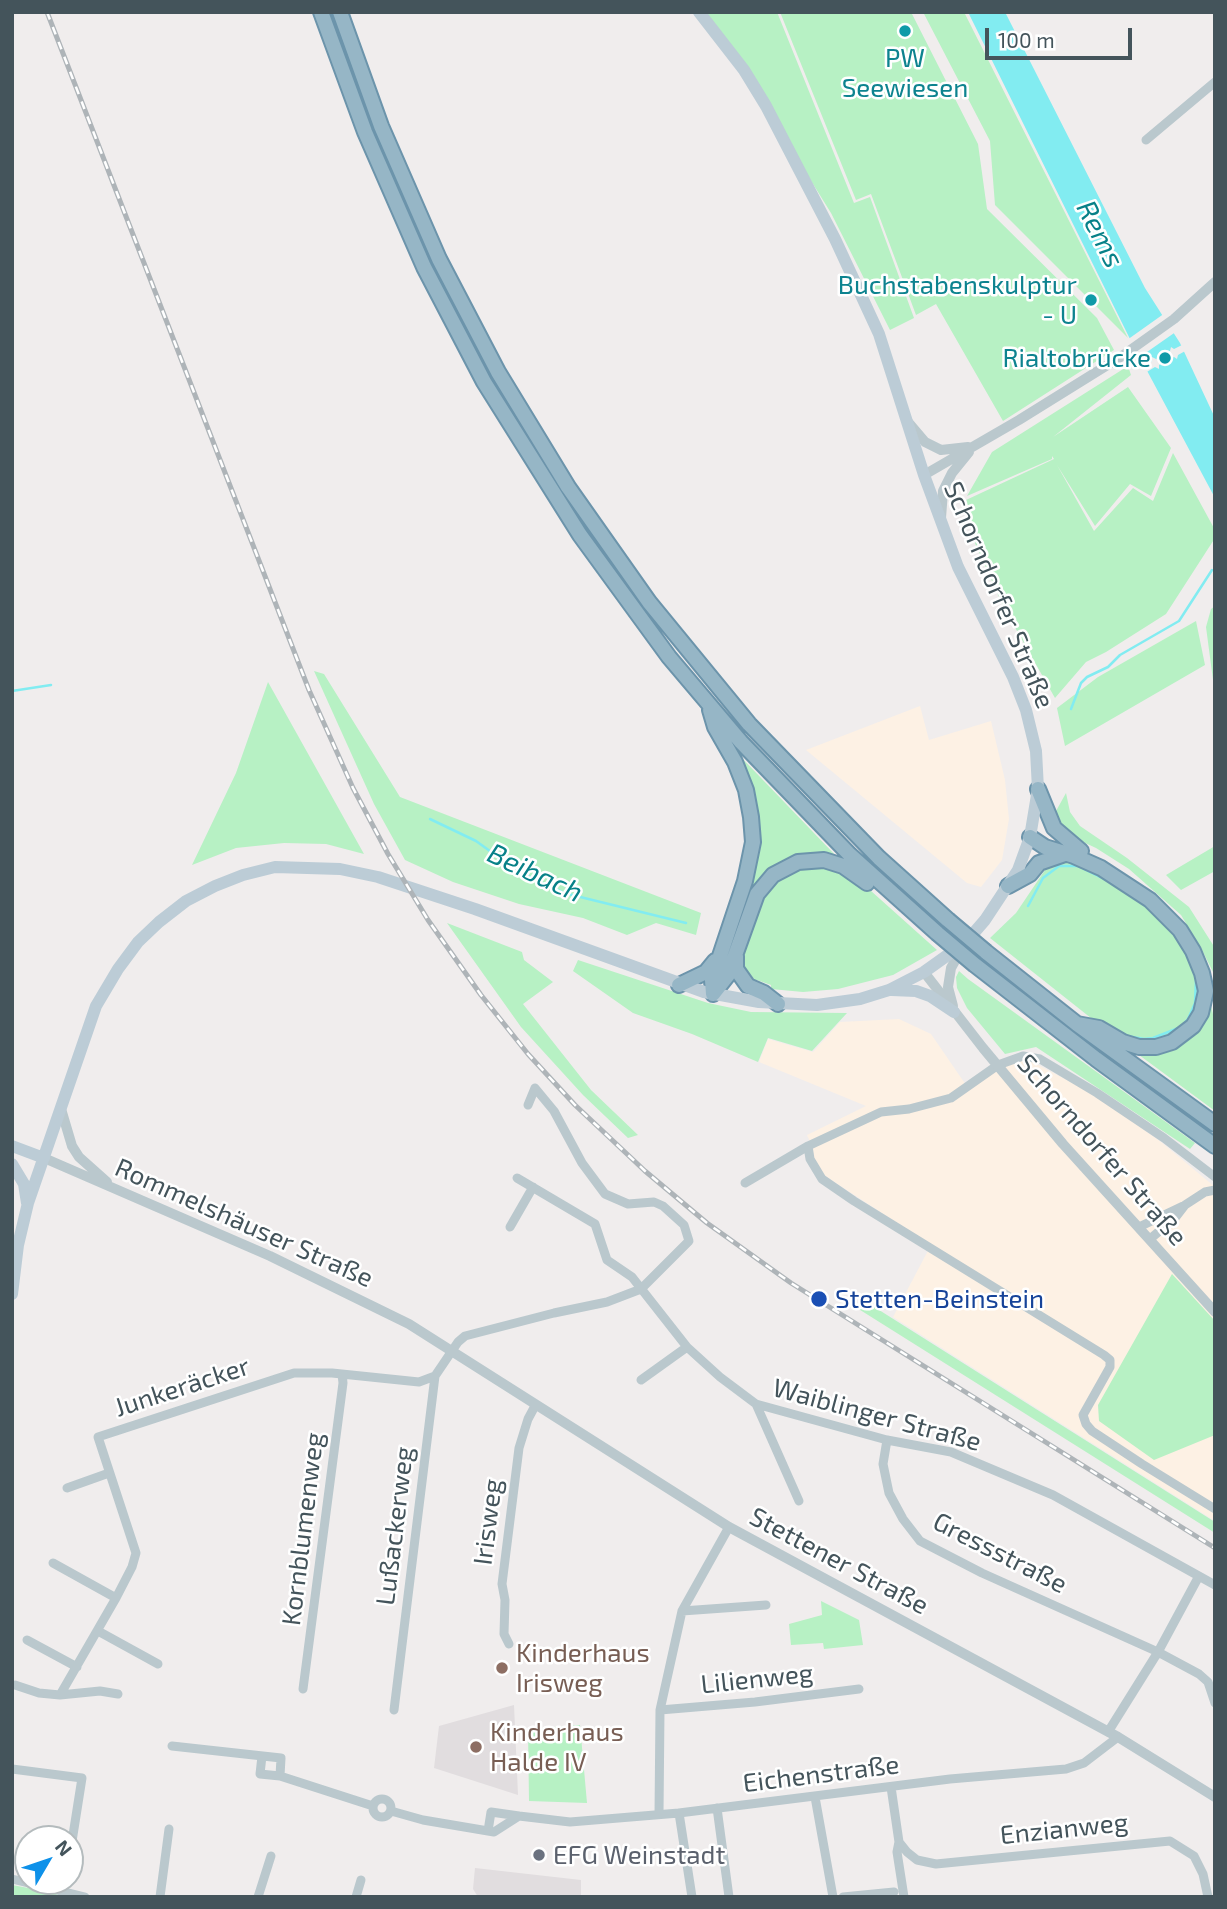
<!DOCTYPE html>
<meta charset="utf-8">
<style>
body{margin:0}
#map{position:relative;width:1227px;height:1909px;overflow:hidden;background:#f0eded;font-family:"Exo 2",sans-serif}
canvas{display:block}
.frame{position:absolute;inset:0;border:14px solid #44545b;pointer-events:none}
.north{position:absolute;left:14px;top:1825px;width:70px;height:70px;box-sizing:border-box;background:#fff;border:2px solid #b4bbbd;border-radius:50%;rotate:51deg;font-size:19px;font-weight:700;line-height:28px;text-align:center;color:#44545b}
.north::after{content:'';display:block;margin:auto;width:24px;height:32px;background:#0e91e9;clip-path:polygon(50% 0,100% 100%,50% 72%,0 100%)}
.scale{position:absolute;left:985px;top:28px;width:147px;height:32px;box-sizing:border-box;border:4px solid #44545b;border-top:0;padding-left:9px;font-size:21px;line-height:24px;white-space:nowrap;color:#44545b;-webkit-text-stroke:5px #fff;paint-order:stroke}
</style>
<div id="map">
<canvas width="1227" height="1909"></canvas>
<div class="frame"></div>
<div class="north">N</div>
<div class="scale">100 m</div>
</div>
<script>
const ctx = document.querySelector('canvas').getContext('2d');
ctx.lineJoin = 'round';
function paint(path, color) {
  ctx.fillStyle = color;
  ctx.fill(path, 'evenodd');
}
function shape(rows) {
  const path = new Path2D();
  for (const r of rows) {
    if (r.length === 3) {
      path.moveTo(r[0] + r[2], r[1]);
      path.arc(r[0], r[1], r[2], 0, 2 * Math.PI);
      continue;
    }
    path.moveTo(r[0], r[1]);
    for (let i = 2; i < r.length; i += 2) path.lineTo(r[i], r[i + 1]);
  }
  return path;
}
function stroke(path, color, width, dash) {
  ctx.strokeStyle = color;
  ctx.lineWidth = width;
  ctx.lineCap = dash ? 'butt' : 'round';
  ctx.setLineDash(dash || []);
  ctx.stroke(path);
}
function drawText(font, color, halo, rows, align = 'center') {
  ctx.font = font + ' "Exo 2",sans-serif';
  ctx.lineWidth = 5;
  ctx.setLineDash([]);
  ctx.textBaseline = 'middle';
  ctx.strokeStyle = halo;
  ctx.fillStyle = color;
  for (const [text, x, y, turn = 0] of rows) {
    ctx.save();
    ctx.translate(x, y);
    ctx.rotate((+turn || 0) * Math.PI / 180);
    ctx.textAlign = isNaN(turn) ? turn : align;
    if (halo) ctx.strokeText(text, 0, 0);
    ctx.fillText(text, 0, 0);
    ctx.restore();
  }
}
const commercial = shape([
 [920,706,929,740,991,721,1005,780,1009,819,1002,860,981,887,967,883,806,750],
 [899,1019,931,1034,966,1085,1023,1057,1095,1095,1161,1142,1215,1187,1215,1521,893,1317,931,1245,816,1170,812,1146,807,1135,866,1106,759,1062,768,1039,813,1052,840,1022]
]);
const education = shape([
 [514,1705,518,1795,434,1768,439,1726],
 [475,1868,581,1880,581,1897,478,1897,473,1889]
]);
const green = shape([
 [777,12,854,203,870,197,914,318,890,330,831,213,707,13],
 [780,12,911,12,978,144,987,209,1097,318,1114,350,1003,421,936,304,916,315,871,194,856,200],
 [923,12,964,12,1128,338,995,205,990,141],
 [1128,366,1131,375,1053,437,1128,387,1171,448,1151,496,1130,484,1095,526,1057,465,1094,531,1133,488,1153,501,1173,453,1215,530,1215,538,1166,614,1106,652,1086,662,1055,698,1004,608,975,543,966,500,1054,459,1052,456,1052,459,967,496,992,452],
 [1215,606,1215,695,1206,627,1211,609],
 [1196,621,1205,665,1065,746,1057,708,1098,677],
 [314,671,324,674,400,797,701,913,696,935,656,923,627,935,583,918,519,904,453,882,405,860,374,804],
 [268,682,364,854,326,844,284,843,236,848,192,865,236,773],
 [737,753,838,858,778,865,720,977,754,867],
 [1066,793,1070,812,1080,826,1127,858,1189,907,1215,948,1215,976,1202,950,1181,915,1129,869,1096,848,1068,835,1060,828,1056,811],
 [1215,846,1215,871,1181,890,1166,875],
 [1071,860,1126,886,1179,933,1201,987,1193,1019,1170,1038,1143,1043,1101,1026,990,938,1016,913,1045,870,1051,866],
 [829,866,861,882,937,950,893,975,838,989,803,992,771,989,771,985,757,980,756,982,745,968,743,954,767,887,797,867],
 [447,923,522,952,524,960,553,982,523,1004,591,1090,638,1135,628,1138,583,1095,521,1027],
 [578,960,708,1003,751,1012,847,1013,812,1051,768,1038,758,1062,692,1034,633,1013,573,971],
 [959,971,968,979,1195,1143,1190,1149,1036,1047,1005,1054,967,1008,957,988,956,977],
 [1210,1001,1215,1023,1215,1111,1135,1052,1162,1051],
 [1172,1274,1215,1321,1215,1435,1154,1460,1099,1421,1098,1405],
 [868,1303,1215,1522,1215,1533,857,1308],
 [821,1601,859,1620,863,1645,824,1649,823,1643,791,1645,789,1624,822,1615],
 [580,1725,587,1803,529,1801,528,1729],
 [12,1885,50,1892,64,1897,12,1897]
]);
const water = shape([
 [968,12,1005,12,1145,288,1180,343,1215,418,1215,498,1129,337]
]);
const pier = shape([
 [1165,313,1177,331,1137,359,1127,340],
 [1184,344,1187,350,1178,355,1177,359,1174,357,1159,365,1159,369,1155,367,1145,373,1142,367,1152,361,1152,357,1156,359,1170,351,1171,347,1174,349]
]);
const stream = shape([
 [12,691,51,685],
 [1071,709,1081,683,1087,677,1108,667,1120,655,1179,621,1212,570],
 [430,819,476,841,519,872,564,893,686,923],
 [1028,906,1043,878,1059,866,1078,866,1112,883],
 [1127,1036,1144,1039,1153,1038,1181,1027,1188,1019,1195,1003,1196,980]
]);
const minor = shape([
 [1146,140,1215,82],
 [808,1146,810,1159,822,1179,854,1201,1104,1355,1110,1360,1110,1367,1083,1415,1086,1424,1092,1431,1142,1464,1215,1509],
 [517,1178,595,1224,607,1260,632,1277,687,1347,720,1377,756,1404,887,1440,951,1452,1053,1495,1215,1585],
 [745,1183,808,1146,881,1112,909,1109,951,1098,998,1065,1023,1056,1040,1059,1097,1093,1164,1138,1215,1177],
 [510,1227,533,1187],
 [1139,1227,1183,1206],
 [1150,1239,1175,1218,1185,1205,1205,1192,1215,1190],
 [641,1380,687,1347],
 [756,1404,799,1501],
 [887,1440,883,1464,889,1493,903,1519,920,1541,982,1573,1158,1652,1199,1674,1208,1682,1215,1703],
 [67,1488,109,1473],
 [53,1563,116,1598],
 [682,1611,766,1605],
 [98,1631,158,1664],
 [27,1640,77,1667],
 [509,1644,504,1634,505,1600,502,1584,519,1448,528,1419,535,1406],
 [15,1685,39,1693,60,1695,100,1691,118,1694],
 [303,1689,343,1383,342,1374],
 [60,1695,116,1598,132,1567,136,1553,98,1437,294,1373,332,1373,419,1382,435,1376],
 [394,1710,435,1376,458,1342,465,1336,554,1313,607,1302,641,1289,689,1241,684,1225,663,1206,654,1202,628,1204,605,1194,582,1163,554,1111,535,1088,528,1105],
 [660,1710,755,1702,859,1689],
 [1108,1732,1158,1652,1199,1576],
 [172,1746,281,1758,280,1776],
 [262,1756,260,1774,280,1776,373,1806],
 [12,1769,82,1778,70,1854],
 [891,1787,899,1842,907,1852,917,1860,936,1864,1170,1841,1194,1856,1203,1874,1208,1897],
 [815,1797,833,1897],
 [382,1808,9],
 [717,1808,729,1897],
 [391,1811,423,1820,494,1832,519,1816,570,1822,679,1813,950,1779,1066,1769,1084,1763,1118,1737],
 [679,1813,692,1897],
 [659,1814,660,1710,682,1611,729,1527],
 [488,1831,491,1812,519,1816],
 [899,1842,897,1852,904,1897],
 [12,1879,85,1897],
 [160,1897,169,1829],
 [258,1897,271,1856],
 [356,1897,361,1880],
 [843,1897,894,1892]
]);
const tertiary = shape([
 [908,422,925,442,941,450,968,447],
 [924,475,1019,420,1122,356,1174,319,1215,282],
 [941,518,943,491,952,473,969,452],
 [924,972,983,1048,1063,1144,1215,1312],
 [953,1006,948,987,951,968,962,948],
 [61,1109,72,1146,79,1157,107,1182],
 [44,1158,270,1256,409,1324,729,1527,1118,1737,1215,1797]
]);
const secondary = shape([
 [892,990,916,991,930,996,954,1012],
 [12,1146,44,1158],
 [12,1164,24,1184,27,1203],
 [12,1294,18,1245,28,1203,96,1006,118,969,138,942,159,922,186,901,215,886,243,875,275,867,340,869,378,877,475,909,704,992,759,1002,817,1005,860,999,889,990,924,972,966,942,985,920,1018,870,1030,837,1038,789,1036,751,1026,710,1013,677,958,567,924,475,879,334,835,239,766,106,744,70,699,12]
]);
const trunk = shape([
 [321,12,365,132,424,267,484,382,580,535,669,657,741,742,850,855,937,933],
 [340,12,381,126,439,259,498,372,568,487,649,602,749,724,879,858,948,920],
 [710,710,715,727,735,762,746,790,751,817,753,842,745,881,712,980,713,994],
 [1038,789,1054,828,1081,851],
 [1030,837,1045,847,1074,856,1101,868,1150,900,1180,930,1193,951,1202,973,1206,991,1201,1013,1193,1026,1172,1042,1156,1047,1139,1047,1123,1042,1099,1028,1077,1024],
 [1008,886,1030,874,1039,863,1065,854],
 [986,952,1077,1024,1215,1124],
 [736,956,736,969,748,986,764,993,778,1004],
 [975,965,1096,1059,1215,1146],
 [679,985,706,972,715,961],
 [713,994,728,975,757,894,773,875,798,862,824,860,843,866,867,883]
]);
const rail = shape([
 [47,12,309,690,353,788,388,854,428,920,481,995,528,1054,575,1105,645,1171,707,1223,791,1283,1215,1548]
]);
const trunkBridge = shape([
 [948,920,986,952],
 [937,933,975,965]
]);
const markers = [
 [905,31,7,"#0f9aa8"],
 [1091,300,7,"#0f9aa8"],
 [1165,358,7,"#0f9aa8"],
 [819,1299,9,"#1a4fb4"],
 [502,1668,7,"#8d6e63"],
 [476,1747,7,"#8d6e63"],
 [539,1855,7,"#6b7280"]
];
const cultureNames = [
 ["PW",905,58,"center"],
 ["Seewiesen",905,88,"center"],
 ["Buchstabenskulptur",1077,285],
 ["- U",1077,315],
 ["Rialtobrücke",1151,358]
];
const streetNames = [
 ["Schorndorfer Straße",999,595,67],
 ["Schorndorfer Straße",1102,1150,49],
 ["Rommelshäuser Straße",244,1223,24],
 ["Junkeräcker",182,1387,-18],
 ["Waiblinger Straße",877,1415,15],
 ["Irisweg",488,1522,-83],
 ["Lußackerweg",395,1526,-83],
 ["Kornblumenweg",303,1529,-83],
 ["Gressstraße",1000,1553,27],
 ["Stettener Straße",839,1561,28],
 ["Lilienweg",757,1679,-6],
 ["Eichenstraße",821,1774,-7],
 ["Enzianweg",1064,1829,-6]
];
const transitNames = [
 ["Stetten-Beinstein",835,1299]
];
const educationNames = [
 ["Kinderhaus",516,1653],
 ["Irisweg",516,1683],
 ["Kinderhaus",490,1732],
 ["Halde IV",490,1762]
];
const worshipNames = [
 ["EFG Weinstadt",553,1855]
];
const waterNames = [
 ["Rems",1100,234,63],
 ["Beibach",535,873,25]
];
paint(commercial, '#fdf1e4');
paint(education, '#e1dddf');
paint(green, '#b7f1c4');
paint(water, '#82ecf1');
paint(pier, '#f0eded');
stroke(stream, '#82ecf1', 2.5);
stroke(trunk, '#6c94ab', 18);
stroke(minor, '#bac8cd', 9);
stroke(tertiary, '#bac8cd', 10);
stroke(secondary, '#bcccd6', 12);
stroke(trunk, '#96b6c6', 14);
stroke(rail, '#aeb4b8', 5);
stroke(rail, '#fff', 2.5, [8]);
stroke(trunkBridge, '#6c94ab', 18, []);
stroke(trunkBridge, '#96b6c6', 14);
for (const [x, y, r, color] of markers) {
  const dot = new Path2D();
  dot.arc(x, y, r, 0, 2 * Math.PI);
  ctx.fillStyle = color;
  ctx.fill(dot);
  stroke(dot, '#fff', 2.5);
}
drawText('26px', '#0d838f', '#fff', cultureNames, 'right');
drawText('26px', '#44545b', '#fff', streetNames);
drawText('26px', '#164399', '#fff', transitNames, 'left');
drawText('26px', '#785e54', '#fff', educationNames, 'left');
drawText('26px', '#5b616d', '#fff', worshipNames, 'left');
drawText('italic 28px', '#078188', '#fff', waterNames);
</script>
